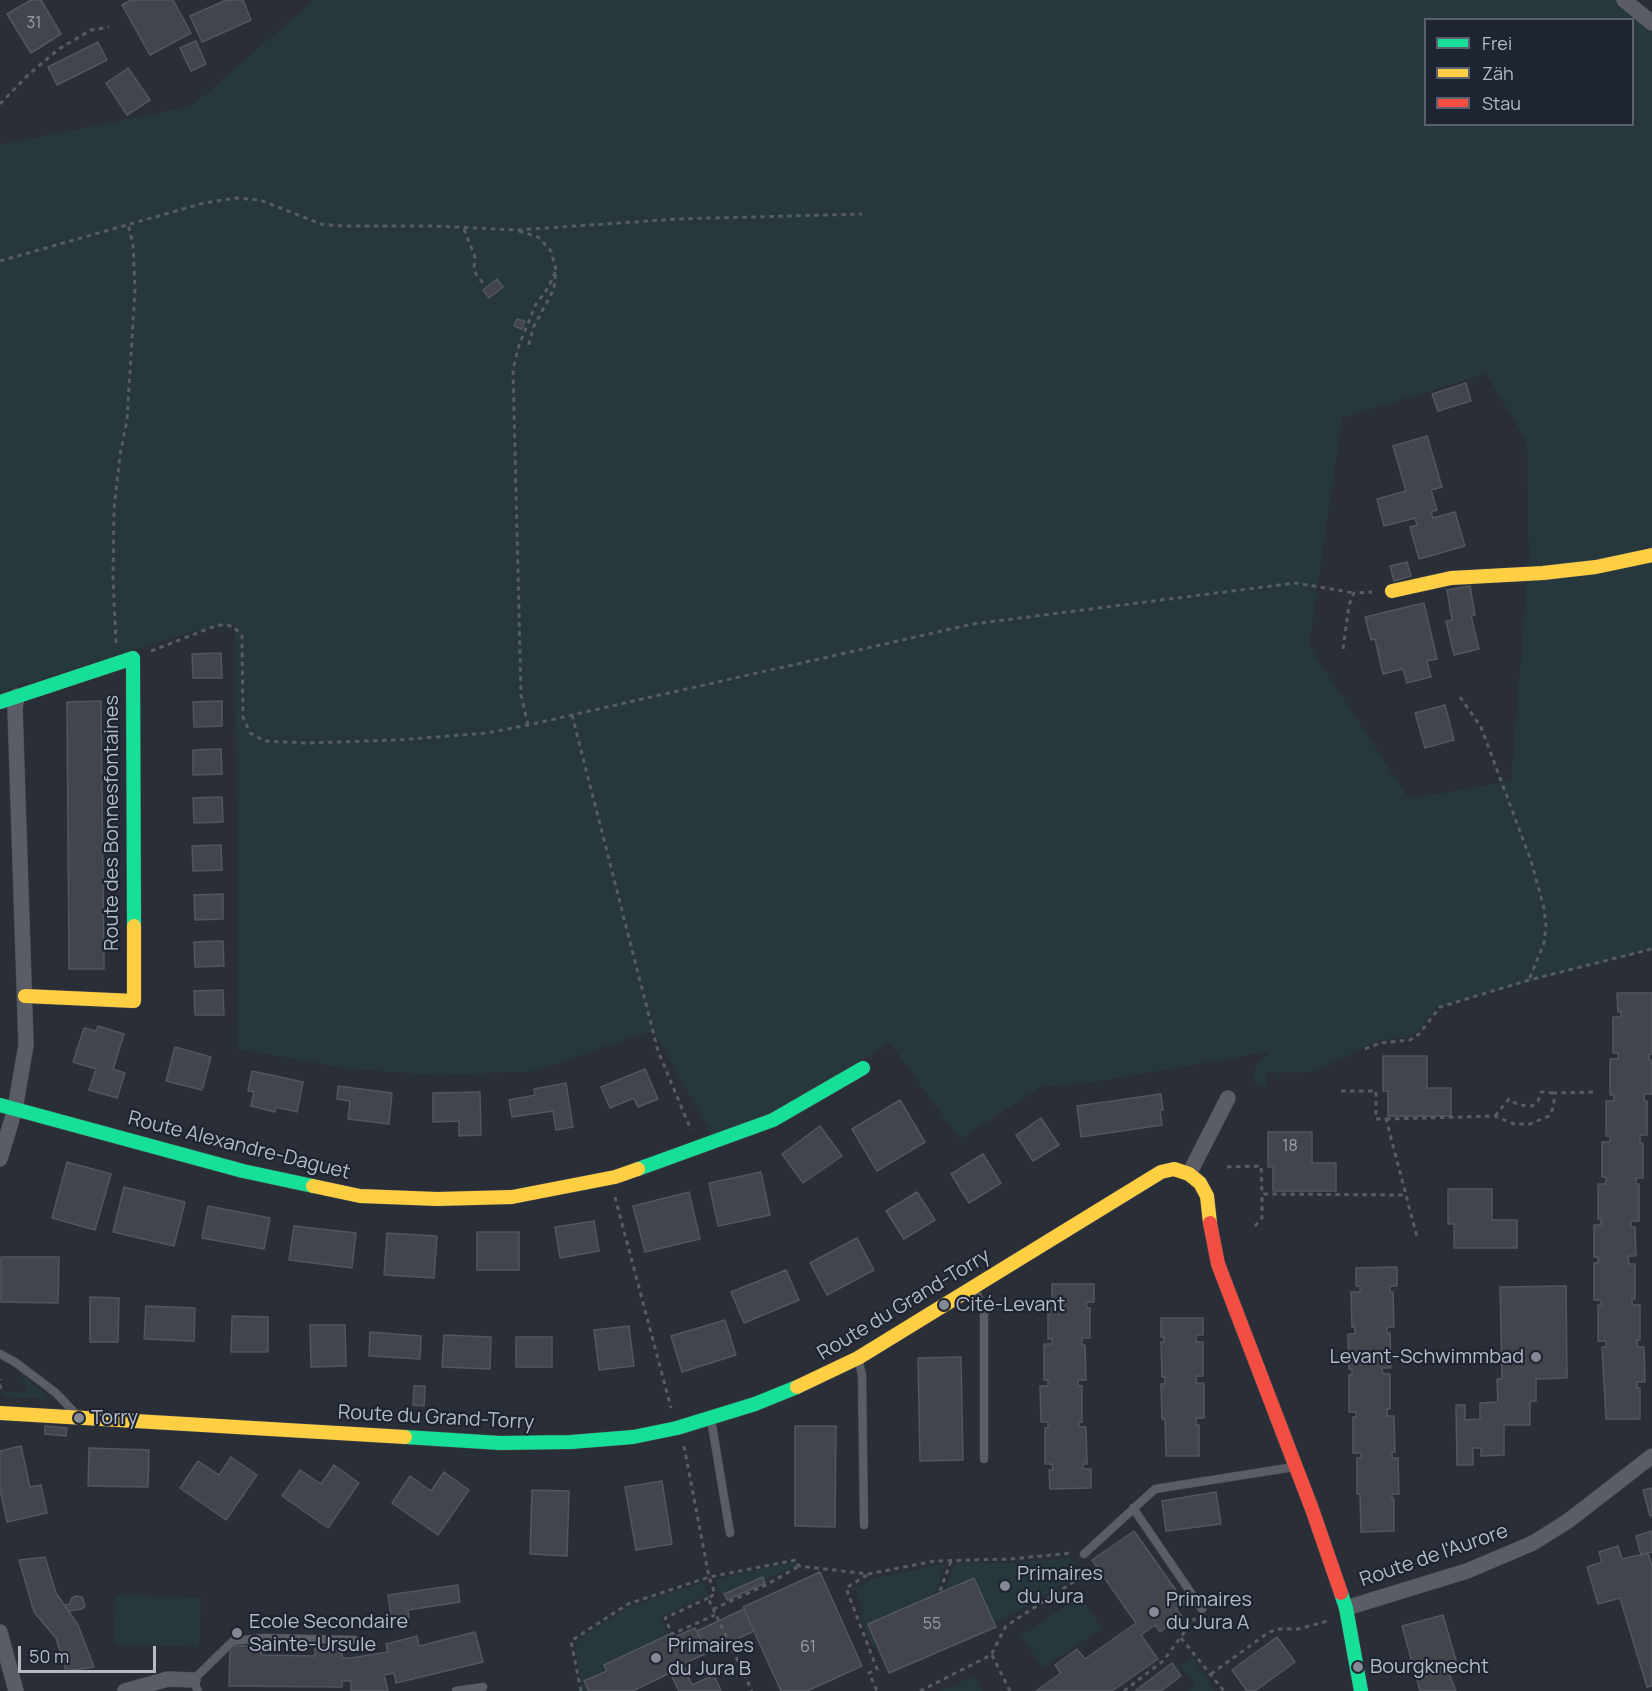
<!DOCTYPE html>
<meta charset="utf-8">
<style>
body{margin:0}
#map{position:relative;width:1652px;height:1691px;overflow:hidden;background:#2a2e37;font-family:Manrope,sans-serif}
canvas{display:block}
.legend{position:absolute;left:1424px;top:18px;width:210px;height:108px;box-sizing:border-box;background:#1e2431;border:2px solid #5a606d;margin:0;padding:8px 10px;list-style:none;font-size:18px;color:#b5bac7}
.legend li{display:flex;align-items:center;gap:12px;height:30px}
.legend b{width:30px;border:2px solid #5a606d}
.scale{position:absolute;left:18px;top:1646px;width:138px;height:27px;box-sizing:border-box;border:3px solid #b5bac7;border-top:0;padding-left:8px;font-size:18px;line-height:21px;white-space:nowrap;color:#b5bac7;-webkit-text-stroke:4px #1e2431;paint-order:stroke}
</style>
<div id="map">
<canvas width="1652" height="1691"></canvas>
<ul class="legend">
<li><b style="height:8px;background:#16e098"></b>Frei</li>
<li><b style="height:8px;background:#ffcf43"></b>Zäh</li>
<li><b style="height:8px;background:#f24e42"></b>Stau</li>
</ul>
<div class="scale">50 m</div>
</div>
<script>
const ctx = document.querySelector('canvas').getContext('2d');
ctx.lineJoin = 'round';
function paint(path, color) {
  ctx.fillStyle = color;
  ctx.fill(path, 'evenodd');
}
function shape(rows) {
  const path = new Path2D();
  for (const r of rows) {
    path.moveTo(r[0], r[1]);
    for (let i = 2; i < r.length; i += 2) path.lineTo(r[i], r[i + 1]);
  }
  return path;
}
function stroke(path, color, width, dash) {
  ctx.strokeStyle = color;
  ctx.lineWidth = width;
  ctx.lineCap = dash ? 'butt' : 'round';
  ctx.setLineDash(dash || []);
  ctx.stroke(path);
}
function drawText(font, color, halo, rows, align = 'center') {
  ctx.font = font + ' Manrope,sans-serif';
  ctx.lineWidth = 4.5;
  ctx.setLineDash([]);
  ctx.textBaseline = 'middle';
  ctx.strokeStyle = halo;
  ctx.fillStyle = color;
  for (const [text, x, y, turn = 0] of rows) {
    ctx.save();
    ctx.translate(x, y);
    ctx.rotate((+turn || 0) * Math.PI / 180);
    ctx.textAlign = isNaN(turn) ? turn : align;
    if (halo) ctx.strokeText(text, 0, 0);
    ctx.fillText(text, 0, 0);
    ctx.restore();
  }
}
const green = shape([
 [314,0,1624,0,1652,23,1652,949,1436,1007,1418,1031,1410,1037,1380,1040,1314,1072,1266,1073,1266,1087,1254,1081,1256,1064,1272,1051,1101,1081,1041,1087,960,1139,890,1043,746,1130,716,1142,653,1030,535,1071,439,1075,350,1069,239,1049,235,624,187,633,0,692,0,145,192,106],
 [1426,20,1632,20,1632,124,1426,124],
 [1486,374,1527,442,1529,558,1511,781,1409,799,1309,646,1342,418],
 [23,1375,42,1390,47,1397,46,1399,1,1396,3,1392,22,1393,25,1391,27,1387,21,1376],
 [1070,1558,1075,1565,1073,1577,1013,1614,988,1625,885,1638,872,1645,860,1616,864,1614,854,1588,874,1578,946,1564,933,1599,942,1597,954,1565,957,1563,1010,1563],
 [796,1562,797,1566,724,1595,719,1591,715,1579],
 [703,1582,708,1595,660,1617,670,1639,620,1691,583,1691,575,1650,576,1644,582,1637,630,1606],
 [116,1595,201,1598,199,1647,114,1644],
 [1080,1596,1102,1629,1043,1668,1021,1636],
 [1193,1658,1214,1691,1188,1691,1195,1685,1181,1666],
 [974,1676,982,1691,941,1691]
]);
const building = shape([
 [31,0,41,0,61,34,31,53,7,14,31,0],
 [131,0,173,0,191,33,150,55,122,5,131,0],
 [226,0,243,0,251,20,202,42,190,16,226,0],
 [196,41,206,64,191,71,180,48,196,41],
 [98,42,107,60,57,85,48,67,98,42],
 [128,68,150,100,127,115,106,83,128,68],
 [497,279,503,287,489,298,483,290,497,279],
 [517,319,525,321,522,329,514,326,517,319],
 [1466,383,1471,401,1438,411,1432,394,1466,383],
 [1427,436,1442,487,1431,490,1437,510,1431,512,1433,518,1455,512,1465,546,1419,559,1410,527,1417,525,1415,518,1384,526,1377,499,1406,491,1393,446,1427,436],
 [1407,562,1411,576,1394,581,1390,566,1407,562],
 [1470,586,1475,615,1471,616,1479,649,1454,655,1446,621,1452,620,1447,590,1470,586],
 [1424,603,1437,659,1427,661,1431,677,1407,683,1403,669,1383,674,1375,639,1371,640,1365,617,1424,603],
 [221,653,222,678,193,678,192,654,221,653],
 [101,701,104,969,69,969,67,702,101,701],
 [222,701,222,726,194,727,193,702,222,701],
 [1445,705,1454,740,1425,748,1415,713,1445,705],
 [221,749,222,774,193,775,193,750,221,749],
 [222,797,223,822,194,823,193,798,222,797],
 [221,845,222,870,193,871,192,846,221,845],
 [223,894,223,919,195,920,194,895,223,894],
 [223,941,224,966,195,967,194,942,223,941],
 [223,990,224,1015,195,1015,194,991,223,990],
 [1617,993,1652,993,1652,1054,1649,1054,1649,1060,1652,1060,1652,1094,1644,1094,1644,1101,1647,1101,1647,1135,1640,1135,1640,1143,1643,1143,1643,1178,1636,1178,1636,1184,1639,1184,1639,1221,1631,1221,1631,1227,1635,1227,1636,1256,1628,1256,1629,1264,1635,1264,1635,1299,1632,1299,1632,1305,1640,1305,1640,1340,1637,1340,1637,1347,1644,1347,1645,1382,1637,1382,1637,1388,1640,1388,1640,1419,1606,1419,1602,1347,1606,1347,1606,1341,1598,1341,1598,1305,1601,1305,1601,1300,1594,1300,1594,1263,1598,1263,1598,1257,1594,1257,1594,1225,1601,1225,1601,1219,1598,1219,1598,1184,1606,1184,1606,1177,1602,1177,1602,1142,1610,1142,1610,1136,1606,1136,1606,1101,1614,1101,1614,1095,1610,1095,1610,1059,1618,1059,1618,1053,1613,1053,1613,1017,1621,1017,1621,1011,1618,1012,1617,993],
 [98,1026,124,1034,113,1069,125,1073,117,1098,89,1090,96,1069,73,1062,84,1028,96,1031,98,1026],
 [175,1047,211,1057,202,1090,166,1081,175,1047],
 [1383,1056,1427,1056,1427,1088,1451,1088,1451,1116,1388,1116,1388,1091,1383,1091,1383,1056],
 [645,1069,658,1099,638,1107,634,1098,610,1108,601,1087,645,1069],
 [252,1071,303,1082,297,1112,276,1107,275,1112,251,1106,254,1092,248,1091,252,1071],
 [566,1083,573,1127,556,1130,553,1111,512,1117,509,1100,535,1095,534,1089,566,1083],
 [338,1086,392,1093,389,1124,348,1119,350,1101,337,1099,338,1086],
 [480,1092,481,1135,459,1136,459,1121,433,1122,433,1093,480,1092],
 [1161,1094,1163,1110,1160,1110,1162,1125,1081,1137,1077,1106,1161,1094],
 [900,1100,925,1142,877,1171,852,1129,900,1100],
 [1041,1118,1059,1145,1033,1161,1016,1135,1041,1118],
 [820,1126,842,1156,803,1183,782,1154,820,1126],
 [1268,1132,1312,1132,1312,1163,1336,1163,1336,1191,1273,1191,1273,1167,1268,1167,1268,1132],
 [983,1154,1001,1183,969,1203,951,1174,983,1154],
 [67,1162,111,1174,95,1230,52,1218,67,1162],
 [761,1172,770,1215,718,1226,709,1183,761,1172],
 [124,1187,185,1202,174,1246,113,1232,124,1187],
 [1448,1189,1492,1189,1492,1220,1517,1220,1517,1248,1454,1248,1454,1224,1448,1224,1448,1189],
 [689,1192,700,1239,645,1252,633,1206,689,1192],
 [917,1192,935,1220,904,1239,886,1211,917,1192],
 [208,1206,270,1218,264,1249,202,1238,208,1206],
 [594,1221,599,1251,560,1258,555,1227,594,1221],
 [294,1226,356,1233,352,1268,289,1260,294,1226],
 [477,1232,519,1232,519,1270,477,1270,477,1232],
 [387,1233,437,1236,434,1278,384,1275,387,1233],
 [857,1238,874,1270,827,1295,810,1263,857,1238],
 [1,1257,59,1257,58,1303,1,1302,1,1257],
 [1397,1267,1397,1286,1390,1286,1390,1292,1393,1292,1394,1327,1387,1327,1387,1333,1390,1333,1391,1368,1382,1368,1383,1374,1390,1374,1390,1409,1387,1409,1387,1416,1394,1416,1395,1452,1392,1452,1392,1458,1398,1458,1399,1494,1392,1494,1392,1499,1394,1499,1394,1531,1361,1532,1360,1494,1357,1494,1357,1458,1361,1458,1361,1453,1353,1453,1353,1417,1356,1417,1356,1412,1349,1412,1349,1375,1352,1375,1352,1369,1349,1369,1348,1334,1355,1334,1355,1327,1352,1327,1351,1292,1360,1292,1360,1286,1356,1286,1356,1268,1397,1267],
 [786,1270,799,1300,744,1323,731,1292,786,1270],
 [1052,1284,1094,1284,1094,1302,1086,1302,1087,1308,1090,1308,1090,1338,1082,1338,1082,1345,1085,1345,1086,1380,1078,1380,1078,1386,1082,1386,1082,1422,1079,1422,1079,1427,1086,1427,1087,1464,1083,1464,1083,1469,1091,1469,1091,1488,1050,1489,1049,1470,1053,1470,1052,1464,1045,1464,1045,1428,1048,1428,1048,1422,1041,1422,1040,1386,1048,1386,1048,1380,1044,1380,1044,1344,1052,1344,1052,1338,1048,1339,1048,1308,1056,1308,1056,1302,1052,1302,1052,1284],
 [1566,1286,1567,1378,1536,1379,1536,1401,1530,1401,1530,1425,1504,1425,1504,1455,1481,1456,1481,1448,1473,1448,1473,1465,1457,1465,1456,1405,1465,1405,1465,1420,1480,1419,1480,1403,1498,1402,1497,1379,1502,1379,1500,1287,1566,1286],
 [90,1297,119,1298,118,1342,90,1342,90,1297],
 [146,1306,195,1308,194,1341,144,1339,146,1306],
 [232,1316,268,1317,268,1352,231,1352,232,1316],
 [1161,1318,1203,1318,1203,1335,1196,1335,1196,1342,1203,1342,1203,1376,1196,1376,1196,1383,1204,1383,1204,1418,1196,1418,1196,1425,1199,1425,1199,1456,1166,1456,1165,1419,1162,1419,1161,1384,1165,1384,1165,1377,1162,1377,1161,1342,1164,1342,1164,1337,1161,1337,1161,1318],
 [725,1320,736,1355,682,1372,671,1336,725,1320],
 [310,1325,345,1325,346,1366,311,1367,310,1325],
 [629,1326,634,1366,599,1370,594,1330,629,1326],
 [370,1332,421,1336,420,1359,369,1356,370,1332],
 [444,1335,491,1337,490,1369,442,1367,444,1335],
 [516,1337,552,1337,552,1367,516,1367,516,1337],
 [961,1357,963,1460,920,1461,918,1358,961,1357],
 [414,1386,425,1386,424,1406,413,1405,414,1386],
 [45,1426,67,1428,66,1436,45,1434,45,1426],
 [795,1426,836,1426,835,1527,795,1526,795,1426],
 [21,1446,30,1487,41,1485,47,1513,7,1522,0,1489,0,1451,21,1446],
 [89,1448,149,1450,148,1487,88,1486,89,1448],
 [231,1457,257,1475,226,1520,180,1488,198,1461,219,1475,231,1457],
 [334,1465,359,1483,328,1528,282,1496,300,1470,321,1484,334,1465],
 [444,1472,469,1490,438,1535,392,1503,410,1476,431,1491,444,1472],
 [662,1481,672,1544,636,1550,625,1487,662,1481],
 [1652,1488,1652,1515,1650,1516,1643,1490,1652,1488],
 [532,1490,569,1491,567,1556,530,1554,532,1490],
 [1216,1492,1221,1524,1166,1531,1162,1501,1216,1492],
 [1134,1531,1185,1603,1176,1609,1182,1616,1160,1632,1155,1625,1141,1635,1158,1659,1112,1691,1036,1691,1061,1673,1055,1665,1077,1649,1085,1659,1136,1623,1092,1560,1134,1531],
 [1652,1531,1652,1552,1641,1555,1636,1536,1652,1531],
 [1618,1546,1622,1559,1648,1553,1652,1567,1652,1686,1647,1687,1620,1598,1598,1604,1587,1567,1602,1562,1599,1552,1618,1546],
 [45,1557,56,1593,78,1625,94,1667,66,1671,56,1638,34,1612,19,1560,45,1557],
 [820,1572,862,1666,807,1691,781,1691,743,1607,820,1572],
 [763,1577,765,1583,727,1600,724,1594,763,1577],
 [974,1578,996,1627,889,1673,868,1624,974,1578],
 [458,1585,460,1602,408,1610,409,1619,392,1622,388,1595,458,1585],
 [76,1596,82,1597,85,1606,82,1609,69,1611,64,1605,70,1604,71,1599,76,1596],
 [744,1609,754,1631,707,1653,697,1631,744,1609],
 [1443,1615,1457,1664,1446,1666,1456,1691,1420,1691,1402,1626,1443,1615],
 [695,1628,707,1653,683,1664,692,1685,714,1675,721,1691,679,1691,670,1673,633,1691,589,1691,584,1681,607,1671,604,1665,670,1634,672,1638,695,1628],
 [475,1632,483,1662,396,1683,394,1673,384,1675,388,1691,351,1691,351,1681,342,1681,342,1687,229,1686,230,1646,261,1646,261,1655,315,1656,315,1647,342,1647,342,1658,351,1658,388,1652,386,1644,417,1636,419,1646,475,1632],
 [1277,1637,1295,1662,1255,1691,1247,1691,1232,1670,1277,1637],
 [1172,1663,1181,1676,1161,1691,1135,1691,1172,1663]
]);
const path = shape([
 [0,104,29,74,59,49,91,30,109,27],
 [464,229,475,257,474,268,476,274,484,284],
 [519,231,538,237,551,251,556,270,554,289,533,328,528,348],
 [0,261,204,203,236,198,260,200,321,224,342,226,434,226,517,230,678,219,862,214],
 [116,643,113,577,114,509,120,455,127,420,135,289,133,245,128,224],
 [1343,649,1349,605,1354,593,1372,592],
 [151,651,218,625,233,626,242,636,243,717,250,733,264,741,307,743,397,740,487,733,528,725,973,624,1295,583,1354,593],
 [1460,697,1481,727,1531,861,1544,908,1546,926,1544,943,1529,980],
 [572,715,658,1051,691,1130],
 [528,725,521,695,513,370,519,345,536,304,548,288,556,270],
 [1365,1049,1380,1043,1410,1040,1419,1034,1440,1007,1529,980,1652,949],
 [1341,1091,1376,1091,1376,1119,1386,1119,1417,1237],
 [1495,1116,1509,1099,1518,1105,1532,1106,1538,1101,1541,1092,1554,1093],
 [1386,1119,1495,1116,1514,1124,1530,1124,1549,1116,1554,1106,1554,1093,1597,1092],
 [1227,1167,1261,1166,1262,1194],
 [615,1197,671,1408],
 [1255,1226,1262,1218,1262,1194,1406,1195],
 [0,1389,1,1379],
 [684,1446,709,1577,715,1594,708,1598,752,1691],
 [867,1575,846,1588,877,1669,869,1673,877,1691],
 [940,1591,951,1561],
 [708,1598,665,1618,672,1634,715,1615],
 [713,1609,766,1585,799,1566],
 [1181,1638,1224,1691],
 [992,1655,1010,1691],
 [1211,1674,1269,1632,1279,1629,1298,1629,1328,1621],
 [581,1691,571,1641,628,1604,709,1577,796,1560,799,1566,868,1574,935,1561,1011,1559,1072,1553],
 [920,1691,991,1655,1006,1626,1084,1575,1084,1567],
 [1124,1691,1163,1661,1195,1618]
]);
const lane = shape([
 [974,1289,984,1308,984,1459],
 [0,1354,15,1362,56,1393,74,1412],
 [859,1362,862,1375,864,1525],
 [711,1419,730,1533],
 [1133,1508,1202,1609],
 [1084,1554,1155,1489,1294,1467],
 [198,1691,193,1680,233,1641,263,1638,354,1640],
 [456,1691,483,1687]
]);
const street = shape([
 [1624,0,1652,23],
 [0,1159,15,1109,26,1045,15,708,17,696],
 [1189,1174,1228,1098],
 [1346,1608,1467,1571,1533,1543,1568,1521,1652,1456],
 [0,1632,16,1691],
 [125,1691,168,1679,193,1680]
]);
const fast = shape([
 [0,702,133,658,134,926],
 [0,1105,243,1171,313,1186],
 [638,1169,773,1120,863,1068],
 [405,1437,500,1443,571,1442,633,1437,677,1428,755,1404,797,1387],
 [1341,1593,1346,1608,1361,1691]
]);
const slow = shape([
 [1392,591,1451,578,1543,573,1596,567,1652,555],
 [25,996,134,1001,134,926],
 [313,1186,360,1196,437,1199,512,1197,615,1177,638,1169],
 [797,1387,858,1358,1161,1172,1174,1169,1189,1174,1200,1183,1207,1196,1210,1223],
 [0,1413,405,1437]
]);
const jam = shape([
 [1210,1223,1218,1264,1312,1509,1341,1593]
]);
const markers = [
 [944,1305,6,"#848995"],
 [1536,1357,6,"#848995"],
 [79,1418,6,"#848995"],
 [1005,1586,6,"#848995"],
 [1154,1612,6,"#848995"],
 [237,1633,6,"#848995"],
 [656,1658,6,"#848995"],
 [1358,1667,6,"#848995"]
];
const numberNames = [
 ["31",34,24],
 ["18",1290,1147],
 ["55",932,1625],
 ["61",808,1648]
];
const streetNames = [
 ["Route des Bonnesfontaines",112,823,-90],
 ["Route Alexandre-Daguet",239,1146,14],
 ["Route du Grand-Torry",904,1305,-31],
 ["Route du Grand-Torry",436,1418,3],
 ["Route de l'Aurore",1434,1556,-19]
];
const poiNames = [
 ["Cité-Levant",956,1305],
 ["Levant-Schwimmbad",1524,1357,"right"],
 ["Torry",91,1418],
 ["Primaires",1017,1574],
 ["du Jura",1017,1597],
 ["Primaires",1166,1600],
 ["du Jura A",1166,1623],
 ["Ecole Secondaire",249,1622],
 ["Sainte-Ursule",249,1645],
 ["Primaires",668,1646],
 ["du Jura B",668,1669],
 ["Bourgknecht",1370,1667]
];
paint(green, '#27383c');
paint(building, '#42454c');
stroke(building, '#52565f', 1.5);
stroke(lane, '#464950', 9);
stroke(street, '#464950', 16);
stroke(fast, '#464950', 15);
stroke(slow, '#464950', 15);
stroke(jam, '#464950', 15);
stroke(path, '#575c62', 3, [4.5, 4.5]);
stroke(lane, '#5a5d65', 8);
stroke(street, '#5a5d65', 15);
stroke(fast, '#16e098', 14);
stroke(slow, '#ffcf43', 14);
stroke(jam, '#f24e42', 14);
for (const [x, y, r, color] of markers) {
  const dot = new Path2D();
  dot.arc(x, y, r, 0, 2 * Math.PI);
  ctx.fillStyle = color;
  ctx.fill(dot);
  stroke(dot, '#1e2431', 2);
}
drawText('16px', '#989da8', null, numberNames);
drawText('20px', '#b5bac7', '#1e2431', streetNames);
drawText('20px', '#b5bac7', '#1e2431', poiNames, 'left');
</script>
